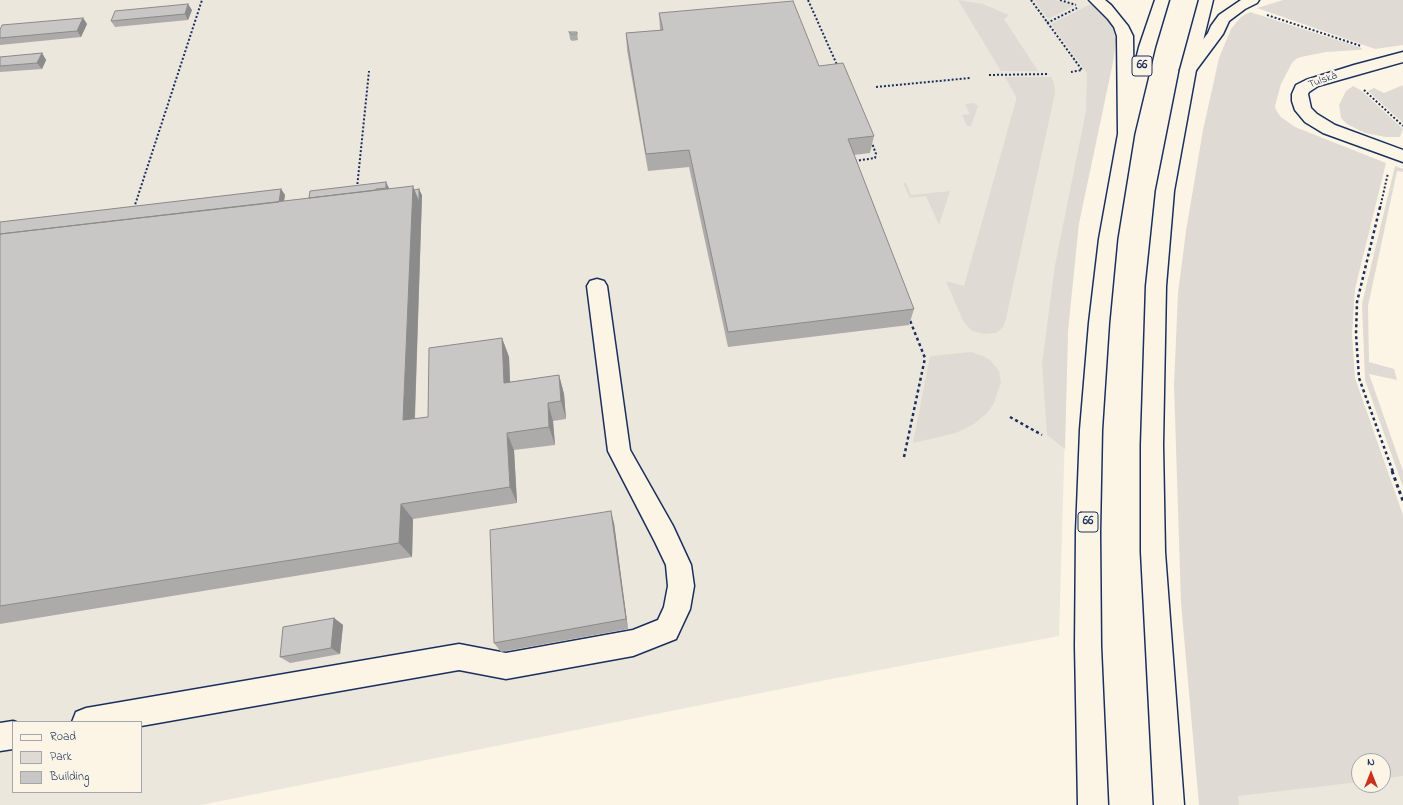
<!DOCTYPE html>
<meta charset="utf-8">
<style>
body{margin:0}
#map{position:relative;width:1403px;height:805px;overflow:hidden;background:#fcf5e5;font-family:"Indie Flower",sans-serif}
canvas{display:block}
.legend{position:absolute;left:12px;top:721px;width:130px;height:72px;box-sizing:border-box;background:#fcf5e5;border:1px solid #a2a6af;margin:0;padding:5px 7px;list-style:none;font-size:12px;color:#1b2f5e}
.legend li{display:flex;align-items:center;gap:8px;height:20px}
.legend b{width:20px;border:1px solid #a2a6af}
.north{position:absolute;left:1351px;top:753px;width:40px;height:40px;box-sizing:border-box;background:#fcf5e5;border:1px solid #a2a6af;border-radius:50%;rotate:0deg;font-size:11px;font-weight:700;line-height:16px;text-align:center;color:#1b2f5e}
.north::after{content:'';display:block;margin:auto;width:14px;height:18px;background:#c8321e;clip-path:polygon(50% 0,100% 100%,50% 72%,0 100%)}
</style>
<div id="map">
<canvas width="1403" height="805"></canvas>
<ul class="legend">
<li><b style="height:5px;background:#fcf5e5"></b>Road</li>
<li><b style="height:11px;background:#dfdbd4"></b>Park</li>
<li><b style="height:11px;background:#c8c7c6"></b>Building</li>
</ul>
<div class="north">N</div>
</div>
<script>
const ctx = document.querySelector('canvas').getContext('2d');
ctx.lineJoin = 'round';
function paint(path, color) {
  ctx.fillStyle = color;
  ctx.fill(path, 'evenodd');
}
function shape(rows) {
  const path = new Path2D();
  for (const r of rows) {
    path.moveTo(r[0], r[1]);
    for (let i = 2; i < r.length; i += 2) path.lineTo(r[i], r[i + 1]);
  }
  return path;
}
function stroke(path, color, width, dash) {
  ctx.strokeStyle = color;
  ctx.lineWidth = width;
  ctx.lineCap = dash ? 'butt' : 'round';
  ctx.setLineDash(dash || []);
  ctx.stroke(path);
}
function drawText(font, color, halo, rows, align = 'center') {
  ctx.font = font + ' "Indie Flower",sans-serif';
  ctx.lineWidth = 4;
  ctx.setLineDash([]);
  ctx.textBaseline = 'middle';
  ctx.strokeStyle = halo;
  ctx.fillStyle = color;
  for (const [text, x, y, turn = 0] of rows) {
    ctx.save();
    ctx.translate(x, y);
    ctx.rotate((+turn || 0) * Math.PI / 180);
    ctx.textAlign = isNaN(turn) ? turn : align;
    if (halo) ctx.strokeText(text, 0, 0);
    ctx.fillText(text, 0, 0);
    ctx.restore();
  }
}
const built = shape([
 [0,0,1085,0,1092,5,1107,19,1112,27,1116,40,1113,62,1079,223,1071,289,1068,331,1059,636,821,681,201,805,0,805],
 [13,722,141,722,141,792,13,792],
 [1403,763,1403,805,1220,805,1215,776,1359,766,1359,785,1383,785,1383,765]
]);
const green = shape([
 [958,0,983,4,1009,15,1004,19,1038,71,1001,71],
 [1034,0,1055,0,1074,6,1048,19],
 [1283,0,1403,0,1403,45,1375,49,1257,8],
 [1091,4,1107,19,1112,27,1116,40,1113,62,1079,223,1068,331,1065,449,1047,435,1042,364,1055,265,1086,111,1087,73,1051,24],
 [1250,12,1362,48,1361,50,1358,50,1326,52,1301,57,1296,59,1292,63,1281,84,1275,106,1276,110,1281,117,1295,127,1386,163,1355,289,1352,334,1355,378,1403,515,1403,776,1383,779,1383,761,1359,761,1359,782,1238,796,1239,805,1199,805,1181,603,1174,385,1178,293,1186,231,1203,130,1219,58,1231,29,1241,17],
 [1005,77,1051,77,1054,83,1055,93,1005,323,1003,327,996,333,984,334,972,331,963,321,946,281,964,286,966,279,1016,100,1016,97],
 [1403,85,1403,123,1368,91,1374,88,1384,93],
 [1353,86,1362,91,1403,129,1400,137,1386,137,1365,133,1347,124,1341,118,1339,105,1346,91],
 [974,103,978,106,971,126,967,126,962,115,970,114,965,104],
 [1395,166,1403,169,1403,172,1397,171,1368,306,1369,362,1394,369,1397,380,1369,374,1403,471,1403,487,1365,380,1362,304],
 [903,183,906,183,911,195,950,191,939,225,926,196,910,198],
 [971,352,983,356,990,360,999,371,1001,382,994,403,987,413,974,424,956,433,913,443,930,356]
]);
const pathFar2 = shape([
 [808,0,838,67],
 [1031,0,1082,70,1071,72],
 [1060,0,1076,5],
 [1267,15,1361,46],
 [1047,23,1077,8],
 [989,75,1049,74],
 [876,87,970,78],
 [1364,90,1403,126],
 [855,161,875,158,876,154,872,143],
 [357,188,369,71],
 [134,208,202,0],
 [1380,208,1388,173]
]);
const pathFar1 = shape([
 [1380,207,1357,302,1356,334,1359,378,1393,472],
 [134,209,135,207],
 [1010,417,1042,435],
 [904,457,925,358,909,318]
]);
const path = shape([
 [1392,471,1403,501]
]);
const minor = shape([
 [1089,0,1105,0,1111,5,1128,26,1133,36,1134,132,1132,136,1126,137,1120,136,1118,132,1117,36,1114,27,1108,19,1089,0],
 [1241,0,1259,0,1257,3,1245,9,1229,21,1223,34,1194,73,1188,75,1182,73,1180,70,1208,33,1211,26,1219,15,1241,0],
 [1403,52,1403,62,1318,86,1309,92,1308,94,1311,108,1317,114,1335,125,1403,150,1403,162,1323,133,1305,122,1295,110,1292,101,1292,94,1296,85,1306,80,1354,65,1403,52],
 [597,279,604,281,607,286,630,450,673,526,691,565,694,586,690,609,676,639,633,656,506,679,459,670,141,726,141,722,72,722,76,712,86,708,459,644,506,653,633,630,658,620,664,607,668,586,666,565,655,542,608,451,587,286,590,281,597,279],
 [13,721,16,722,13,722,13,749,0,751,0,723,13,721]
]);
const major = shape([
 [1155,0,1169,0,1155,47,1134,134,1117,239,1109,323,1102,430,1100,532,1101,646,1108,805,1078,805,1075,646,1076,532,1080,430,1089,323,1099,239,1118,134,1139,47,1155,0],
 [1199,0,1213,0,1196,70,1174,191,1166,286,1163,445,1165,552,1184,805,1154,805,1141,552,1141,445,1146,286,1156,191,1180,70,1199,0]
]);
const wall = shape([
 [192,10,188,20,115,27,111,21],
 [659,13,819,66,874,136,870,153,854,155,914,309,909,325,728,347,689,167,648,171,627,50,626,33,660,30],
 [83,18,87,24,81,37,0,45,0,30],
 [569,32,577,32,578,40,572,41,570,39],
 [42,53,46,60,42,69,0,72,0,57],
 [389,188,389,189,414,190,422,195,415,419,428,417,502,338,509,357,510,382,559,375,564,394,566,419,553,421,555,445,514,450,517,503,413,519,412,557,0,624,0,222,281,189,285,195,284,201,310,198,310,191],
 [614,523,628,629,501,652,494,643],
 [334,618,343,625,340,654,290,663,280,657]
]);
const shadedWall = shape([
 [188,4,192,10,188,20,185,14],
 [83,18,87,24,81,37,77,31],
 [42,53,46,60,42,69,37,63],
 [386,182,389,188,388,194,386,188],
 [413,186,419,202,419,189,422,195,414,438,403,420],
 [281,189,285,195,282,212,278,206],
 [502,338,509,357,511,402,504,383],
 [559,375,564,394,566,419,561,401],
 [548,403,553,421,555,445,549,427],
 [507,433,514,450,517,503,510,487],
 [401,504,413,519,412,557,399,543],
 [611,511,614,523,628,629,626,619],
 [334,618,343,625,340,654,331,648]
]);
const building = shape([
 [793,1,819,66,843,63,874,136,848,139,914,309,728,332,689,150,646,154,626,33,663,30,659,13,793,1],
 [188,4,185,14,111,21,115,11,188,4],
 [83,18,77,31,0,38,0,30,2,25,83,18],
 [569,32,577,32,577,34,571,34,569,32],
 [42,53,37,63,0,66,0,57,42,53],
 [386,182,386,188,376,189,376,190,309,198,310,191,386,182],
 [413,186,403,420,428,417,429,348,502,338,504,383,559,375,561,401,548,403,549,427,507,433,510,487,401,504,399,543,0,606,0,234,413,186],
 [281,189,279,202,0,234,0,222,281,189],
 [419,189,419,202,414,190,419,189],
 [611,511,626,619,494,643,490,530,611,511],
 [334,618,331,648,280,657,283,627,334,618]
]);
const farStreetnames = [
 ["Tulská",1323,81,-20]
];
const shields = [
 [1142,66,20],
 [1088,522,20]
];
const shieldNames = [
 ["66",1142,66],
 ["66",1088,522]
];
paint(built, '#ece7dc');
paint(green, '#dfdbd4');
stroke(minor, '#1b2f5e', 3);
stroke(major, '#1b2f5e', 3);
stroke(pathFar2, '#1b2f5e', 2, [2, 2]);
stroke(pathFar1, '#1b2f5e', 2.5, [3, 3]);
stroke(path, '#1b2f5e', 3, [3.5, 3.5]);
paint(minor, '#fcf5e5');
paint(major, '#fcf5e5');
paint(wall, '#acabaa');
paint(shadedWall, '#8c8b8b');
paint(building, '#c8c7c6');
stroke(building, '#8c8b8b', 1);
drawText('11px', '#1b2f5e', '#fcf5e5', farStreetnames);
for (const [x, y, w] of shields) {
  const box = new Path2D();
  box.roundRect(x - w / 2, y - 10, w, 20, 3);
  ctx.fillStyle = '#fcf5e5';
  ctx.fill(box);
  stroke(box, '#1b2f5e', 1);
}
drawText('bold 12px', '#1b2f5e', null, shieldNames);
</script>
